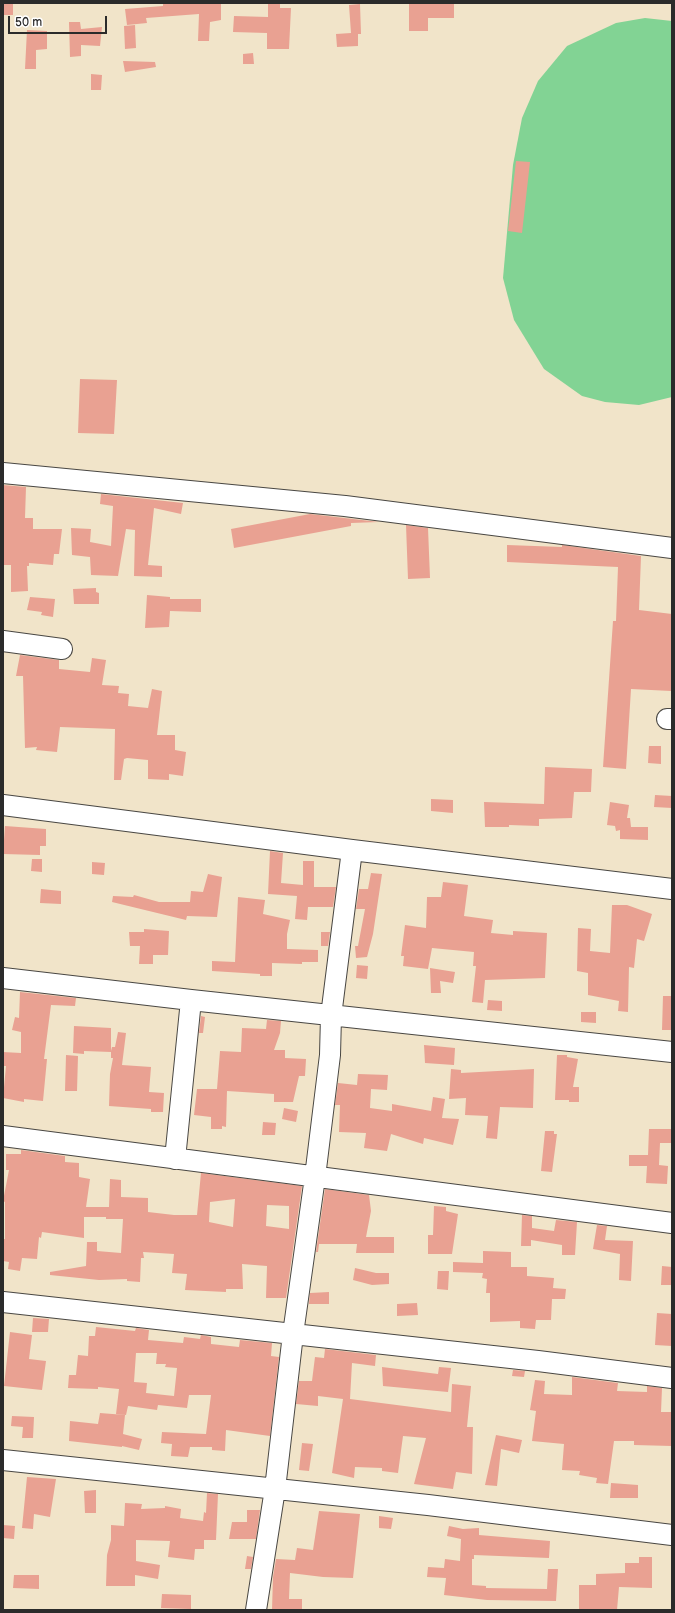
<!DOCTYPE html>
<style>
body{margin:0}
#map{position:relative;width:675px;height:1613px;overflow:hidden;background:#f1e4c9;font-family:"Balsamiq Sans",sans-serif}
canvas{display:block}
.frame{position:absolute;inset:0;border:4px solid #2b2b2b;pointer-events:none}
.scale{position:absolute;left:8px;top:16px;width:99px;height:18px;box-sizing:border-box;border:2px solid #2b2b2b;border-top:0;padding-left:5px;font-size:12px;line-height:14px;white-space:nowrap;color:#2b2b2b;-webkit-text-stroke:3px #fff;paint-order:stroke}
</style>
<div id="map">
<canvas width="675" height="1613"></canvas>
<div class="frame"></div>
<div class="scale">50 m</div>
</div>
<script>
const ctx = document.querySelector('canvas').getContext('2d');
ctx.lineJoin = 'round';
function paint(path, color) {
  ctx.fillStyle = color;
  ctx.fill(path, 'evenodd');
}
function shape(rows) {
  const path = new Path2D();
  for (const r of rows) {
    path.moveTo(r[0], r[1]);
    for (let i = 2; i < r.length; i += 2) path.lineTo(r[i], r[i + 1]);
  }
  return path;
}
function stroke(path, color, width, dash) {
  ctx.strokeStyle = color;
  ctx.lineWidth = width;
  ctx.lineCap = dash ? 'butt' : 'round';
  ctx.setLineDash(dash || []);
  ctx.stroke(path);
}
const green = shape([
 [645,18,672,21,672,397,639,405,605,402,582,396,544,369,514,320,503,278,513,165,522,118,538,81,567,46,616,23]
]);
const building = shape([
 [3,3,13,3,13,15,3,15],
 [163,3,221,3,221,20,210,22,209,41,198,41,199,14,146,18,147,23,127,25,125,9,163,6],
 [268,3,280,3,280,8,291,8,289,49,267,49,267,33,233,32,234,16,268,17],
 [409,3,454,3,454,18,428,18,428,31,409,31],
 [360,4,361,34,358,34,358,46,337,47,336,34,351,33,349,5],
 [69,22,80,22,81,29,102,27,100,46,81,45,81,56,70,57],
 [135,25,136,48,125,49,124,26],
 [27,30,47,31,47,49,36,50,36,69,25,69],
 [253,53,254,64,243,64,243,54],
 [123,61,155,62,156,67,125,72],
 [91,74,102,75,101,90,91,90],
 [516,161,530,162,522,233,508,231],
 [80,379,117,380,114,434,78,433],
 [3,485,26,487,25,518,33,518,33,529,62,529,59,554,54,554,53,565,29,563,29,566,27,566,28,591,11,592,11,565,3,565],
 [101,494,183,503,181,514,154,508,148,565,162,566,162,577,134,576,135,530,126,529,118,576,91,575,90,557,72,555,71,528,91,529,90,542,111,546,113,506,100,504],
 [310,514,379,522,351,523,351,526,234,548,231,529],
 [406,525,428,528,430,578,408,579],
 [507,545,562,547,562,545,641,556,639,610,672,614,671,691,631,689,626,769,603,767,613,621,616,621,618,567,507,562],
 [96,588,96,592,99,593,99,604,74,604,73,589],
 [147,595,170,597,170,599,201,599,201,612,170,611,169,627,145,628],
 [30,597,55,599,53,617,41,615,42,612,27,610],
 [20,655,59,660,59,669,90,672,92,658,106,660,102,685,119,686,118,693,129,694,128,706,148,708,152,689,162,691,157,735,175,735,175,750,186,752,183,776,169,774,169,780,148,779,148,760,127,758,124,759,121,780,114,780,115,729,60,727,57,752,36,750,37,747,25,748,23,676,16,676],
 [649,746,661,746,661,764,648,763],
 [545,767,592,769,591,792,574,792,572,818,539,819,539,826,509,825,509,827,485,827,484,802,544,804],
 [655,795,672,796,672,808,654,807],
 [431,799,453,800,453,813,431,811],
 [610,802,629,805,627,818,630,818,631,827,648,827,648,840,620,839,620,830,616,831,615,826,607,825],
 [5,826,46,829,46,846,40,846,40,855,3,854],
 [270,851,283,853,281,883,303,885,303,861,314,861,314,887,336,887,333,907,308,907,307,920,295,919,297,896,268,894],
 [32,859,42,859,42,872,31,871],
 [92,862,105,863,104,875,92,874],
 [371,873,382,874,373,934,367,957,356,958,355,946,358,946,365,909,356,909,359,889,368,889],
 [208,874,222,877,217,917,187,916,186,920,112,902,113,896,133,897,134,895,159,902,190,902,191,891,203,892],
 [443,882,468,885,464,916,493,920,491,933,513,935,513,931,547,933,545,978,485,980,483,1003,472,1002,476,966,473,966,474,952,432,948,428,969,403,966,404,956,401,956,405,925,426,928,427,897,441,897],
 [41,889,61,891,61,904,40,903],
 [238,897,265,900,263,914,290,920,287,934,287,949,318,950,318,962,302,962,302,964,272,963,272,976,260,976,260,974,212,971,212,961,235,962],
 [612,905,627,905,652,914,644,941,637,939,634,968,629,967,628,1012,618,1011,619,1001,588,995,588,973,577,971,578,928,591,929,590,951,610,953],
 [144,929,169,931,168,955,153,955,153,964,139,964,140,946,130,946,129,932,144,932],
 [321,932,330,932,328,946,321,946],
 [357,965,368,966,367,979,356,978],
 [430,968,455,972,453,983,440,981,441,993,431,993],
 [20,992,76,998,75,1006,51,1005,44,1059,47,1059,43,1101,24,1099,24,1102,3,1098,6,1066,3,1066,3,1052,21,1053,21,1032,12,1030,15,1017,19,1018],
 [663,996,672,996,672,1030,662,1030],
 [488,1000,502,1001,502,1011,487,1010],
 [581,1012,596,1012,596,1023,581,1022],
 [201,1016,205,1017,203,1033,199,1033],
 [267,1020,281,1021,280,1033,274,1050,285,1050,285,1058,306,1059,305,1076,299,1076,293,1102,274,1102,274,1094,227,1091,226,1127,222,1126,222,1129,211,1129,211,1117,194,1115,197,1089,217,1089,220,1051,241,1052,242,1028,266,1029],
 [74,1026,111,1028,111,1051,112,1047,115,1047,118,1032,126,1033,122,1065,151,1067,149,1092,164,1093,163,1112,151,1112,151,1109,109,1106,110,1074,113,1058,111,1058,111,1052,84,1051,84,1054,73,1053],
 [424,1045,455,1048,454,1065,425,1063],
 [66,1055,78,1056,77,1091,65,1091],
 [557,1055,567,1055,567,1057,578,1059,573,1087,579,1087,579,1102,569,1102,569,1100,555,1100],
 [451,1069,461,1070,461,1073,534,1069,533,1108,500,1107,497,1139,486,1138,488,1116,465,1115,466,1098,449,1099],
 [358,1074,388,1075,387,1090,371,1089,370,1108,392,1111,392,1104,431,1111,433,1097,445,1099,442,1118,459,1119,453,1145,424,1138,423,1144,391,1134,387,1151,364,1148,366,1133,339,1132,340,1105,335,1105,338,1083,357,1085],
 [284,1108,298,1111,296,1122,282,1119],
 [263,1122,276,1123,275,1135,262,1135],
 [649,1129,672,1129,672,1143,660,1143,659,1165,668,1166,667,1184,646,1183,647,1166,629,1166,629,1155,648,1155],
 [545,1131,554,1131,554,1134,557,1134,552,1172,541,1171],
 [21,1150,65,1156,65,1162,79,1163,79,1177,90,1179,86,1207,109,1207,110,1179,121,1180,121,1197,148,1198,148,1212,174,1215,197,1215,201,1173,302,1186,286,1298,266,1298,267,1266,242,1264,243,1289,226,1289,226,1292,185,1290,187,1274,172,1273,174,1254,143,1252,144,1258,141,1258,140,1282,127,1281,127,1279,99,1280,50,1275,50,1272,86,1266,87,1242,97,1242,97,1251,121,1253,123,1219,106,1219,106,1217,84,1217,84,1238,42,1232,41,1238,39,1237,37,1259,22,1258,20,1271,8,1269,9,1262,3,1261,3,1239,5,1239,5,1202,3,1201,9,1170,6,1170,6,1154,21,1154],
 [235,1199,233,1227,209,1222,210,1202],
 [267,1205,289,1206,289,1229,266,1226],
 [325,1189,369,1195,371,1211,366,1237,394,1237,394,1253,356,1253,357,1244,319,1244,318,1252,316,1252],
 [434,1206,446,1207,446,1211,458,1214,452,1254,428,1254,428,1235,433,1235],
 [522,1215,532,1216,532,1228,554,1231,556,1220,577,1222,575,1255,562,1255,562,1245,531,1240,531,1246,521,1246],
 [597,1225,607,1226,605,1240,633,1241,631,1281,619,1280,620,1254,593,1249],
 [483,1251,511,1252,511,1267,527,1267,527,1276,554,1278,553,1288,566,1289,565,1299,552,1299,551,1320,536,1320,535,1329,520,1328,520,1321,490,1322,490,1293,486,1293,487,1279,482,1278,483,1273,453,1272,453,1262,483,1263],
 [662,1266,672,1267,672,1285,661,1285],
 [355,1268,376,1273,389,1273,389,1284,372,1285,353,1280],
 [438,1271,449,1271,448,1290,437,1289],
 [329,1292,329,1304,309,1304,310,1293],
 [417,1303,418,1315,397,1316,397,1304],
 [657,1313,672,1314,672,1346,655,1345],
 [33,1318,49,1319,48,1332,32,1332],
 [96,1327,135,1331,136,1328,149,1330,148,1340,183,1343,184,1337,200,1339,201,1335,211,1337,211,1344,239,1347,240,1340,272,1343,271,1356,279,1357,270,1436,226,1430,225,1451,212,1450,212,1447,190,1447,188,1457,171,1456,172,1444,161,1443,162,1432,206,1434,211,1395,189,1395,187,1408,158,1405,157,1410,128,1406,126,1415,116,1414,119,1389,98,1387,98,1389,68,1388,69,1375,76,1375,78,1355,88,1356,89,1336,95,1336],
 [136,1353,157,1353,156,1364,166,1364,165,1367,177,1368,174,1396,146,1393,147,1383,134,1382],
 [10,1332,32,1335,29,1359,46,1361,42,1390,4,1386],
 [325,1349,376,1355,375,1366,352,1363,350,1399,451,1412,452,1384,471,1386,467,1427,473,1427,472,1474,456,1472,453,1489,414,1484,426,1438,403,1436,398,1473,382,1471,382,1468,355,1467,354,1478,332,1473,343,1399,318,1396,318,1406,296,1404,299,1381,312,1381,315,1357,324,1358],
 [382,1367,438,1374,439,1367,451,1368,448,1392,383,1386],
 [513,1370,525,1371,524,1377,512,1376],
 [572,1377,618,1383,617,1391,647,1392,647,1386,662,1388,661,1412,672,1412,672,1446,634,1445,634,1441,614,1441,608,1484,596,1483,597,1478,579,1475,580,1471,562,1470,564,1444,532,1441,536,1411,530,1410,535,1380,545,1381,544,1394,572,1395],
 [100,1413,125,1415,123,1434,142,1439,139,1450,122,1446,122,1447,69,1441,70,1421,98,1424],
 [12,1416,34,1417,33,1438,22,1438,23,1427,11,1426],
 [496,1435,522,1440,519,1453,501,1449,497,1486,485,1485],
 [302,1443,313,1444,309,1471,299,1470],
 [27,1477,56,1479,50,1517,34,1514,33,1529,22,1528],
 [611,1483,638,1485,638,1498,610,1498],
 [96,1490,96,1513,85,1513,84,1491],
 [207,1493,218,1494,216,1540,204,1540,204,1549,195,1549,194,1560,168,1557,170,1541,136,1540,136,1561,160,1565,158,1579,135,1575,135,1586,106,1586,107,1555,111,1540,111,1525,124,1526,125,1503,142,1504,141,1509,165,1508,165,1506,181,1509,180,1518,203,1521,204,1512,206,1513],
 [247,1510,260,1510,256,1539,229,1539,232,1522,247,1522],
 [319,1511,360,1514,353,1578,323,1577,290,1573,289,1599,302,1599,302,1610,272,1610,273,1577,276,1559,295,1560,297,1548,313,1550],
 [379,1516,393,1518,391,1529,379,1528],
 [3,1525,15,1526,14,1539,3,1538],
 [449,1526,463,1529,479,1528,479,1535,550,1541,549,1558,474,1555,474,1559,472,1559,472,1585,486,1586,486,1588,547,1589,548,1569,558,1569,556,1601,487,1600,444,1595,446,1578,427,1577,428,1567,444,1568,445,1559,460,1561,461,1539,447,1536],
 [247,1556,253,1557,251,1569,245,1569],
 [639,1557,652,1557,652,1588,619,1587,617,1610,579,1610,579,1585,596,1585,596,1574,625,1573,625,1563,639,1563],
 [14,1575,39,1575,39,1589,13,1588],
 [162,1594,191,1595,191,1609,161,1608]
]);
const minor = shape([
 [3,473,345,506,672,548],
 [3,641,62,649],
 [667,719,672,719],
 [3,805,352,850,672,889],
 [3,978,191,1000,672,1052],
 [3,1136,672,1223],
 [175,1159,191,1000],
 [3,1302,538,1361,672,1378],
 [3,1460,428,1505,672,1535],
 [256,1610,275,1489,293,1334,315,1177,330,1055,331,1016,352,850]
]);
paint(green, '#82d394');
paint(building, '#e9a192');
stroke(minor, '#494743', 22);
stroke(minor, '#fff', 20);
</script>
